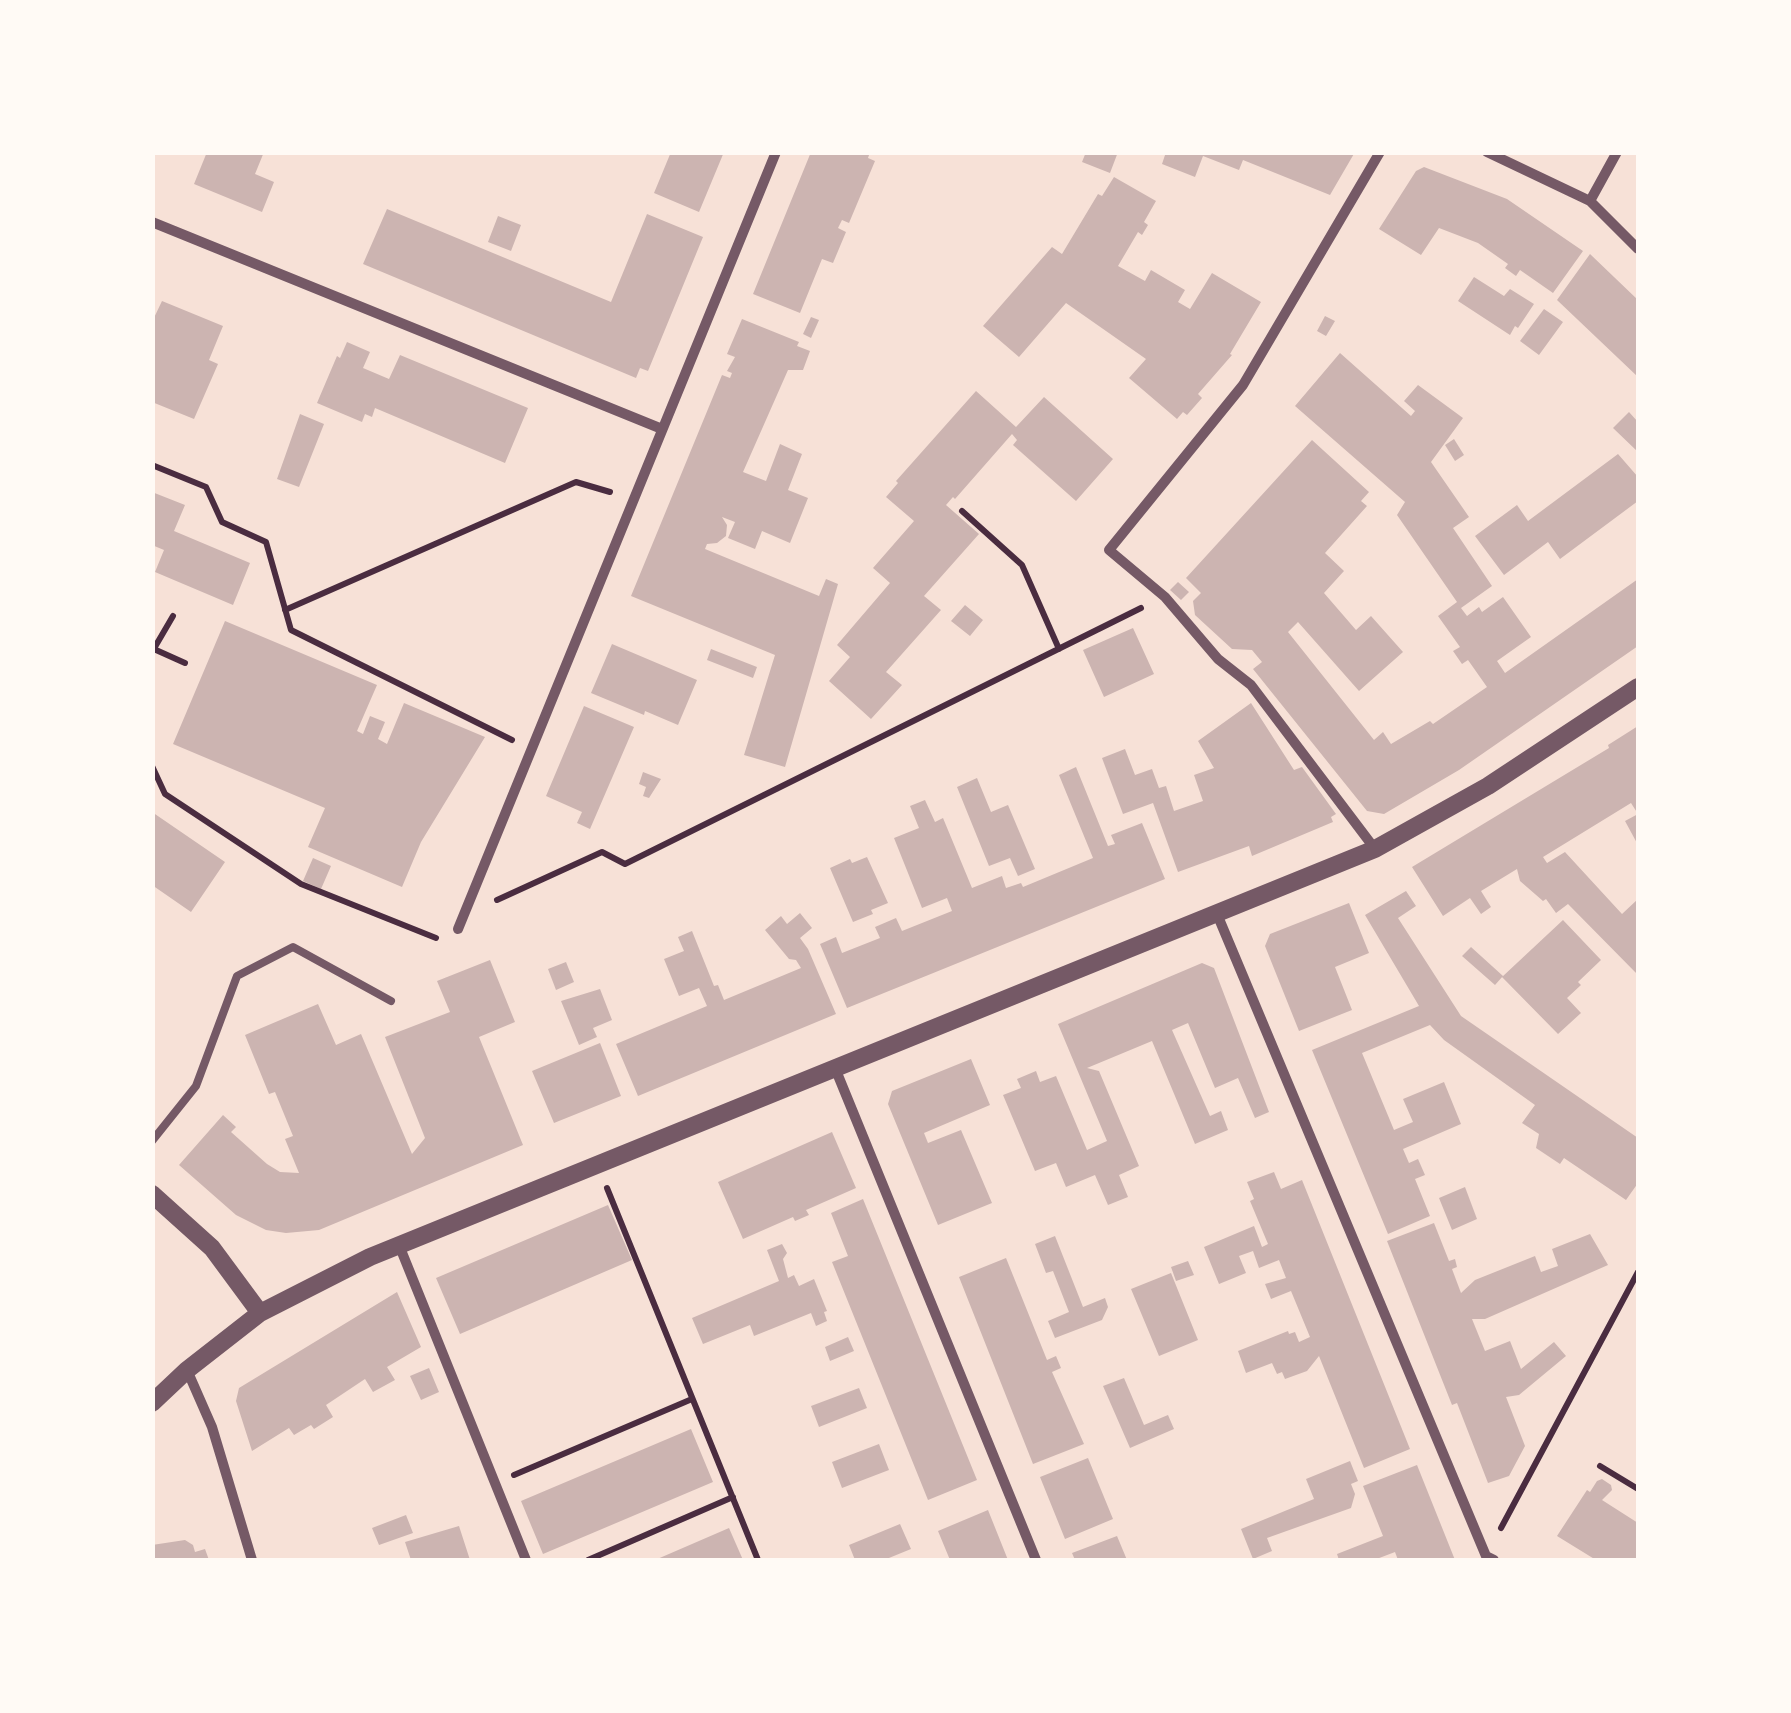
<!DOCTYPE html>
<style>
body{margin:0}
#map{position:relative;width:1791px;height:1713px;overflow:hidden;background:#f7e1d7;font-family:"Fira Sans Condensed",sans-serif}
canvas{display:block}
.frame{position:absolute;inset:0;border:155px solid #fffaf5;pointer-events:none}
</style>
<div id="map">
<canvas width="1791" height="1713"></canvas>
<div class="frame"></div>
</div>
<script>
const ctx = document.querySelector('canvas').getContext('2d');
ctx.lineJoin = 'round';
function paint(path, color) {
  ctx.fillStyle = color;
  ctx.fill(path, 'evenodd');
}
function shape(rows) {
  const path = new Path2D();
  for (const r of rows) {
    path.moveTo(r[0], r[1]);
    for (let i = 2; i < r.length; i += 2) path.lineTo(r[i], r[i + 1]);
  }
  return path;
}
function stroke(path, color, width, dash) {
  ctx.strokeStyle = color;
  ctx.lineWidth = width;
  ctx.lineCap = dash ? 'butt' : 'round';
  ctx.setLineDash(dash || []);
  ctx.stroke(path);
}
const building = shape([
 [207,152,264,152,255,174,274,182,262,212,194,184],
 [671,152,724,152,699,212,654,193],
 [811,152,870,152,868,158,875,161,849,223,842,220,838,228,846,232,833,263,822,259,800,313,753,294],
 [1086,152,1118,152,1110,173,1082,162],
 [1166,152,1355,152,1330,195,1243,160,1239,170,1203,156,1195,177,1162,164],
 [1424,167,1507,199,1583,251,1553,293,1520,270,1516,276,1505,268,1508,264,1478,243,1439,228,1421,255,1379,229,1416,171],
 [1114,177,1156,201,1144,222,1148,225,1142,235,1138,232,1118,266,1145,281,1151,270,1185,290,1178,302,1190,309,1212,273,1261,302,1230,354,1232,355,1198,394,1202,398,1187,415,1183,412,1177,419,1129,378,1146,359,1066,303,1019,357,983,326,1052,247,1062,254,1098,194,1102,196],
 [387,209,611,302,647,214,703,237,648,371,640,368,636,378,363,264],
 [498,216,521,225,511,251,488,242],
 [1590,254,1638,300,1638,377,1557,300],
 [1474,277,1504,296,1510,289,1534,304,1518,328,1515,326,1510,335,1458,301],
 [162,301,223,326,209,360,218,364,194,419,152,402,152,322],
 [1544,309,1563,322,1539,355,1520,341],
 [1325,316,1335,321,1326,336,1317,331],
 [811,317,819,320,811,338,803,334],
 [742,319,799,342,797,346,810,351,803,370,788,370,743,472,766,481,780,444,802,454,788,490,808,498,790,543,762,531,755,549,728,538,735,522,722,517,727,525,726,536,717,543,707,544,705,549,819,596,826,579,838,584,785,767,744,755,775,655,631,596,722,375,730,378,732,373,727,371,735,357,727,354],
 [347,342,370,352,363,368,389,379,400,355,528,408,505,463,375,408,372,417,365,414,362,422,317,403,337,356,340,358],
 [1340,353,1411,416,1415,411,1404,401,1418,385,1463,418,1431,462,1469,517,1453,528,1492,586,1461,608,1467,616,1479,607,1482,612,1503,597,1531,637,1497,661,1505,673,1638,579,1638,646,1459,770,1384,814,1367,811,1253,669,1262,662,1252,650,1232,649,1195,615,1193,601,1201,593,1186,578,1312,440,1369,492,1361,501,1367,506,1325,553,1344,571,1324,593,1356,630,1371,616,1403,652,1359,691,1298,622,1288,632,1374,740,1383,732,1391,744,1430,721,1433,724,1487,687,1468,660,1462,664,1453,651,1460,647,1438,616,1457,602,1397,515,1405,502,1295,406],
 [976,391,1016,427,1044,397,1113,459,1076,501,1013,445,1017,440,1012,434,955,499,953,497,946,505,979,534,924,596,941,610,886,672,902,685,871,719,829,681,850,657,837,645,890,583,873,568,914,521,886,497,898,483,896,481],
 [1629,412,1638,422,1638,452,1613,428],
 [300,414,324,424,299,487,277,479],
 [1454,439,1464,455,1455,461,1445,445],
 [1618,454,1638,477,1638,501,1560,559,1548,542,1504,575,1475,536,1517,505,1528,521],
 [152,492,185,505,174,531,250,563,233,605,155,572,164,550,152,545],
 [1178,582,1189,592,1181,600,1170,590],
 [965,605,983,620,970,636,951,621],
 [225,621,377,685,357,731,363,734,370,716,385,722,378,739,387,744,404,703,485,737,421,842,402,887,308,847,325,808,173,744],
 [1133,628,1154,674,1104,697,1083,650],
 [612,644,697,680,678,725,645,711,644,715,591,693],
 [711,649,757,667,753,678,707,660],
 [1251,703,1294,770,1302,767,1336,814,1331,817,1333,822,1252,856,1249,846,1178,872,1153,803,1123,814,1102,758,1125,749,1135,775,1152,769,1159,788,1166,786,1174,811,1203,801,1194,775,1214,768,1198,741],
 [584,706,634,727,590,829,577,823,582,812,546,796],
 [1638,726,1638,845,1625,821,1638,814,1631,803,1543,857,1547,863,1565,852,1622,914,1638,899,1638,975,1568,904,1556,913,1546,899,1543,901,1520,881,1517,869,1481,891,1491,907,1481,914,1470,898,1443,916,1412,867,1609,748,1608,745],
 [1076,767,1108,846,1115,844,1111,835,1142,823,1165,879,847,1008,820,944,836,937,842,953,880,938,875,927,896,918,902,931,952,911,947,898,922,908,894,838,919,828,910,806,925,800,935,822,943,818,972,888,1002,876,1006,888,1021,883,1023,887,1093,858,1059,775],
 [643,772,661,779,649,798,643,796,646,787,639,784],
 [977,778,991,812,1008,805,1035,869,1018,876,1010,858,989,866,957,787],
 [152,812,225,862,191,912,152,885],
 [867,857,888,903,871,910,873,914,853,922,830,868,850,859,852,863],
 [313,858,331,866,321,889,303,881],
 [1406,891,1416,906,1398,918,1461,1016,1638,1138,1638,1183,1626,1200,1564,1158,1560,1164,1536,1148,1539,1134,1522,1123,1535,1105,1444,1040,1430,1025,1362,1053,1394,1130,1413,1122,1403,1099,1444,1082,1461,1124,1403,1149,1409,1163,1418,1159,1425,1175,1415,1179,1430,1216,1388,1234,1312,1050,1419,1006,1365,915],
 [1349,903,1369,953,1335,967,1352,1010,1299,1031,1265,946,1270,934],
 [800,913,812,928,800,938,808,949,836,1014,638,1096,616,1044,707,1006,699,988,679,996,664,959,684,951,678,937,692,931,714,986,718,985,724,1000,801,968,796,960,789,959,765,930,781,916,787,924],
 [1563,920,1601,960,1578,982,1581,985,1567,998,1581,1013,1558,1034,1502,977],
 [1471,947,1503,976,1495,985,1462,956],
 [490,960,515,1022,479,1037,523,1145,319,1230,286,1233,266,1230,236,1215,179,1165,223,1115,236,1127,231,1132,267,1164,280,1172,299,1173,285,1139,293,1136,275,1092,269,1094,245,1035,318,1004,336,1045,361,1034,412,1154,425,1138,385,1037,450,1012,437,981],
 [566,962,574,982,556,990,548,969],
 [1202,963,1214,968,1269,1112,1255,1118,1238,1078,1215,1088,1188,1023,1172,1030,1210,1116,1221,1111,1228,1130,1195,1144,1152,1041,1087,1068,1099,1071,1139,1166,1119,1175,1128,1197,1108,1205,1095,1175,1066,1187,1056,1163,1035,1171,1003,1095,1021,1088,1017,1079,1036,1071,1040,1082,1056,1076,1087,1150,1107,1141,1058,1024],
 [600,989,612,1020,593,1028,597,1037,579,1045,561,1001],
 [600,1043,621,1096,554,1123,532,1071],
 [971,1059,990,1105,924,1133,928,1143,961,1130,992,1203,938,1225,888,1104,892,1091],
 [832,1132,856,1188,806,1210,809,1215,795,1221,793,1217,743,1239,718,1182],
 [1274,1172,1281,1189,1302,1180,1410,1449,1364,1468,1319,1356,1307,1371,1285,1379,1282,1372,1277,1374,1272,1363,1246,1373,1238,1351,1288,1331,1289,1334,1295,1332,1299,1342,1310,1337,1291,1291,1271,1299,1265,1284,1286,1278,1279,1260,1259,1268,1253,1251,1239,1256,1246,1273,1219,1284,1204,1247,1254,1226,1262,1247,1268,1244,1250,1201,1254,1199,1247,1182],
 [1465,1187,1477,1219,1452,1230,1439,1198],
 [863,1199,977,1480,928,1500,832,1262,848,1256,831,1213],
 [608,1205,632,1260,460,1334,436,1278],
 [1434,1223,1449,1261,1455,1259,1457,1267,1452,1269,1461,1293,1475,1280,1535,1256,1541,1272,1558,1266,1552,1249,1590,1234,1608,1265,1485,1319,1472,1319,1485,1351,1510,1341,1521,1369,1554,1342,1566,1356,1519,1395,1506,1397,1525,1446,1509,1476,1488,1483,1457,1403,1452,1405,1387,1241],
 [1055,1236,1083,1307,1105,1298,1108,1307,1102,1320,1055,1338,1048,1321,1069,1312,1053,1271,1046,1273,1035,1244],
 [782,1244,787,1253,783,1259,788,1278,794,1275,799,1286,814,1279,827,1311,824,1312,827,1321,816,1326,811,1313,754,1336,750,1325,703,1344,692,1318,779,1281,767,1250],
 [1006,1258,1047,1360,1056,1356,1061,1368,1052,1372,1084,1444,1033,1464,959,1277],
 [1188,1261,1194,1275,1176,1281,1171,1267],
 [1171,1273,1198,1340,1159,1356,1131,1289],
 [397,1292,421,1347,387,1367,395,1380,373,1392,365,1379,326,1405,333,1417,314,1429,311,1425,294,1435,289,1428,252,1451,236,1401,239,1388],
 [848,1337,854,1351,830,1361,825,1347],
 [429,1368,439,1392,421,1400,410,1376],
 [1124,1378,1144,1425,1168,1415,1174,1429,1130,1448,1103,1386],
 [859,1388,867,1408,819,1427,811,1406],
 [691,1429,713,1482,543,1554,521,1501],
 [879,1444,889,1470,842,1488,832,1462],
 [1088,1458,1113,1519,1065,1539,1040,1477],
 [1350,1461,1358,1481,1351,1484,1355,1494,1351,1508,1267,1538,1272,1551,1253,1559,1241,1529,1314,1499,1306,1479],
 [1417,1465,1455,1560,1398,1560,1395,1552,1374,1560,1339,1560,1337,1554,1383,1536,1363,1486],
 [1602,1479,1611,1485,1612,1490,1602,1500,1638,1523,1638,1560,1596,1560,1557,1536,1587,1490,1590,1492,1597,1481],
 [988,1510,1008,1560,950,1560,938,1531],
 [406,1515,413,1533,379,1545,372,1528],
 [900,1524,911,1549,884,1560,855,1560,849,1545],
 [459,1526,470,1560,411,1560,405,1542],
 [729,1528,743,1560,655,1560],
 [1117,1536,1127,1560,1075,1560,1072,1553],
 [185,1540,193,1545,195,1552,205,1549,209,1560,152,1560,152,1545]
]);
const path = shape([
 [152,465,206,487,222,522,266,542,291,630,512,740],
 [962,511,1022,565,1059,649],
 [285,610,576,482,610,492],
 [156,650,185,663],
 [152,652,173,616],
 [152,766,165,794,301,884,436,938],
 [497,900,602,852,625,864,1141,608],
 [607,1188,758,1560],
 [1600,1466,1638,1489],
 [514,1475,692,1399],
 [1501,1528,1638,1272],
 [588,1560,733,1497]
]);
const service = shape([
 [152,1141,196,1086,237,976,293,947,391,1001]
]);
const minor = shape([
 [1487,152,1590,201,1638,249],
 [1590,201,1617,152],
 [152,222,662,429],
 [1375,849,1251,685,1218,659,1165,597,1109,550,1243,385,1380,152],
 [1217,914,1486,1556,1494,1560],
 [458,929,776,152],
 [835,1068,1036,1560],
 [399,1245,526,1560],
 [187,1370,212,1427,252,1560]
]);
const tertiary = shape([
 [152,1194,212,1248,260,1313],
 [152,1403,187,1370,260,1313,370,1257,1375,849,1488,786,1638,687]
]);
paint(building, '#ccb4b1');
stroke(path, '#4a2c40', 6);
stroke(service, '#755966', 8);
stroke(minor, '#755966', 10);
stroke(tertiary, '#755966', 18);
</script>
